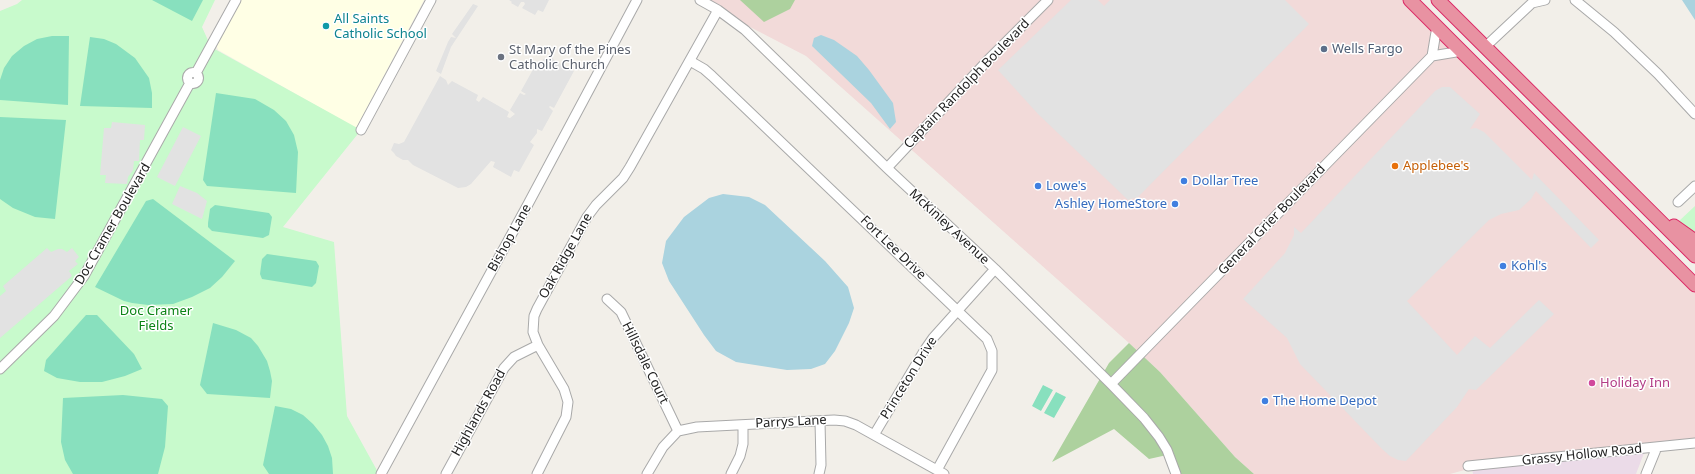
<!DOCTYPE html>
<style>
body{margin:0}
canvas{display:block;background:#f2efe9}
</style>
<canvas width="1695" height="474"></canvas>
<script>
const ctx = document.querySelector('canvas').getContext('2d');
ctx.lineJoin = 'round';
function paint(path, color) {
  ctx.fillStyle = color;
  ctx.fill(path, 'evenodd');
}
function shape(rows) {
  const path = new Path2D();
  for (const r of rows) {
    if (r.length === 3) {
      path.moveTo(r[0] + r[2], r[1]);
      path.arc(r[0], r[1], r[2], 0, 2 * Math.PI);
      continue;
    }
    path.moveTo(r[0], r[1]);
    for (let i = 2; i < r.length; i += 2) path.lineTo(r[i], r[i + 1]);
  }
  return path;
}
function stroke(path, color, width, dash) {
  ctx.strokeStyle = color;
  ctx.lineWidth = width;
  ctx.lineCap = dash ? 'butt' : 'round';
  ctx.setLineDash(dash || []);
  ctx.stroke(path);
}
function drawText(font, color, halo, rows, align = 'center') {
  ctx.font = font + ' "Noto Sans",sans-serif';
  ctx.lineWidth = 3;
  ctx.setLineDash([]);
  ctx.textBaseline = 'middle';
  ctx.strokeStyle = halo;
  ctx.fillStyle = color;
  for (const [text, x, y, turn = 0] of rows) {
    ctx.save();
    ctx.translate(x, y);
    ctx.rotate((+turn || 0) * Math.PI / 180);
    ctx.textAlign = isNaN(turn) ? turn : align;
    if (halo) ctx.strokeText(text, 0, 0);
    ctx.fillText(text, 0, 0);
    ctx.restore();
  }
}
const commercial = shape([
 [698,0,1410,0,1695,285,1695,443,1472,468,1450,474,1254,474,1235,457,1160,372,1129,343,806,56]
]);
const industrial = shape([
 [1644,453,1636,474,1473,474,1472,468]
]);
const education = shape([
 [240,0,424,0,356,128,218,50,216,44]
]);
const forest = shape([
 [740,0,795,0,790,9,764,22],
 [1129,343,1160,372,1235,457,1254,474,1175,474,1167,455,1149,459,1114,429,1052,462,1109,363]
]);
const park = shape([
 [22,0,215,0,202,27,211,47,361,130,283,227,334,242,347,416,379,474,0,474,0,11,17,4],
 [1695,206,1695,233,1679,221]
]);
const pitch = shape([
 [152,0,203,0,192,21],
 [52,36,69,36,68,105,0,100,0,80,4,68,12,56,24,46,37,39],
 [90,37,104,39,116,44,135,58,149,78,152,93,152,108,80,106],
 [216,93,255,99,274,110,286,121,294,135,298,152,296,193,207,186,203,180],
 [0,117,66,120,55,219,35,217,13,208,0,199],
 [153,199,235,261,222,277,210,288,192,297,173,304,148,305,132,303,124,301,95,287,146,201],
 [215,205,269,213,272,217,269,235,263,238,212,231,208,227,208,223,210,209],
 [267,254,316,261,319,266,316,283,312,287,262,279,260,274,262,259],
 [86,315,97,315,134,354,142,369,125,376,102,382,80,382,57,378,44,371,46,360],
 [213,323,236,330,251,338,258,346,267,361,270,371,272,381,270,398,207,394,200,385],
 [1043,385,1053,390,1041,411,1032,406],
 [1056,392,1066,397,1054,418,1044,413],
 [123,395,162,399,168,406,165,447,158,474,73,474,65,460,61,442,63,398],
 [275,406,291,409,303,415,313,424,322,435,328,446,332,458,333,474,269,474,263,465]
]);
const parking = shape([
 [509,0,549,0,543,12,538,10,535,15,522,8,525,4,524,2,521,2,518,7,511,3,512,2],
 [1071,0,1098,0,1104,6,1110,0,1285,0,1309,24,1138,197,1128,200,1038,114,998,70],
 [473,4,478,6,451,47,441,74,436,71,448,42,451,37,456,38,452,34],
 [552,57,554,60,574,71,554,108,550,106,549,107,553,111,542,131,537,129,537,133,530,142,534,145,519,172,514,170,511,177,493,167,495,162,491,161,471,184,466,187,458,188,413,165,408,160,403,160,396,156,394,153,391,150,394,143,399,144,404,142,440,76,446,80,448,85,452,81,478,95,476,100,479,102,483,97,509,112,507,117,510,118,515,114,510,110,520,93,524,95,526,94,521,91,536,64,541,66,543,59],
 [1442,87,1450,87,1480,114,1470,129,1476,128,1484,132,1532,180,1534,173,1599,240,1591,248,1536,191,1531,199,1519,210,1501,214,1489,220,1407,301,1457,355,1475,336,1490,348,1539,300,1554,314,1476,390,1469,389,1457,407,1406,461,1398,460,1390,456,1382,449,1300,364,1287,338,1243,299,1285,253,1294,235,1294,227,1301,233,1435,91],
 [112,122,145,125,144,140,140,140,139,161,134,161,133,170,128,177,127,184,105,183,106,175,100,175,104,128,111,128],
 [183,127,201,136,175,186,157,177],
 [180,186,197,193,207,201,202,219,172,204],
 [47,248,51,252,58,249,62,249,67,252,72,248,79,257,75,261,78,264,69,271,72,276,0,338,0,296,6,291,3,286]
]);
const water = shape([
 [1682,0,1695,0,1695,20],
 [821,35,834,40,857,56,869,70,893,103,896,122,890,129,871,103,812,46,814,38],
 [723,194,749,197,765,205,825,261,848,287,854,308,849,323,835,351,825,364,811,369,787,370,736,362,716,351,704,335,669,281,662,263,666,241,684,217,709,198]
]);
const minor = shape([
 [700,0,718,10,745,30,887,168,995,269,1111,384,1144,418,1159,437,1167,450,1176,474],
 [1575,0,1614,32,1658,74,1695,114],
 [1485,47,1532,3,1545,0],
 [1432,56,1437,26],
 [690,61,704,69,712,76,987,339,992,351,992,370,937,470],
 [193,78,5.5],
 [196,73,236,0],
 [361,130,431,0],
 [887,168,988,60,1048,0],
 [1678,202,1695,186],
 [607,299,621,312,678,431],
 [0,369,54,316,84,276,190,83],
 [1111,384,1432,56,1462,51],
 [874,435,924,351,933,338,995,269],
 [1468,466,1695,443],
 [381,474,527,206,637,0],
 [446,474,504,368,514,357,538,345],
 [537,474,566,417,568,402,564,389,538,345,533,332,534,316,537,309,587,217,596,205,623,178,630,167,718,10],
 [647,474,663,447,678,431,697,427,834,420,845,421,856,425,944,474],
 [731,474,740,456,743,444,743,425],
 [819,474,821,465,820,421],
 [1646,474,1657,447]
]);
const highway = shape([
 [1410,0,1695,285],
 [1438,0,1695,256],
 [1674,226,1695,241]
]);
const markers = [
 [326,26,4,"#0f9aa8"],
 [1324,49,4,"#5c6f8a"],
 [501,57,4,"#6b7280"],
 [1395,166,4,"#e8710a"],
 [1184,181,4,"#3f7fe0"],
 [1038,186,4,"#3f7fe0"],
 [1175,204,4,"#3f7fe0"],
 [1503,266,4,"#3f7fe0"],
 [1592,383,4,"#d1479c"],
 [1265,401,4,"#3f7fe0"]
];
const cultureNames = [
 ["All Saints",334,19],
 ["Catholic School",334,34]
];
const serviceNames = [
 ["Wells Fargo",1332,49]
];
const worshipNames = [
 ["St Mary of the Pines",509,50],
 ["Catholic Church",509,65]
];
const streetNames = [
 ["Captain Randolph Boulevard",967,84,-46],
 ["General Grier Boulevard",1272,220,-46],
 ["Doc Cramer Boulevard",113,224,-60],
 ["McKinley Avenue",949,227,43],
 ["Bishop Lane",510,238,-61],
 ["Fort Lee Drive",893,248,44],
 ["Oak Ridge Lane",566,256,-61],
 ["Hillsdale Court",645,363,64],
 ["Princeton Drive",909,378,-58],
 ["Highlands Road",479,413,-61],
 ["Parrys Lane",791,422,-3],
 ["Grassy Hollow Road",1582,455,-6]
];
const foodNames = [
 ["Applebee's",1403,166]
];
const shopNames = [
 ["Dollar Tree",1192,181],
 ["Lowe's",1046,186],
 ["Ashley HomeStore",1167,204,"right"],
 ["Kohl's",1511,266],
 ["The Home Depot",1273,401]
];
const parkNames = [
 ["Doc Cramer",156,311],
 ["Fields",156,326]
];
const hotelNames = [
 ["Holiday Inn",1600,383]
];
paint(commercial, '#f2dad9');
paint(industrial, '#ebdbe8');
paint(education, '#ffffe5');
paint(forest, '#add19e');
paint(park, '#c8facc');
paint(pitch, '#88e0be');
paint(parking, '#e2e2e2');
paint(water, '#aad3df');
stroke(minor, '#a9a9a9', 11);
stroke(highway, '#dc2a67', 15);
stroke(minor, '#fff', 9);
stroke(highway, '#e892a2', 13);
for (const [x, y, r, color] of markers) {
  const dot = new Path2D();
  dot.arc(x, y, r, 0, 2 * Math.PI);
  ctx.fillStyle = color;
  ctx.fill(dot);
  stroke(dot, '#fff', 1.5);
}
drawText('13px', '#0d838f', '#fff', cultureNames, 'left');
drawText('13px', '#4e5e75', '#fff', serviceNames, 'left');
drawText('13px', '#5b616d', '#fff', worshipNames, 'left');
drawText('13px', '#222', '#fff', streetNames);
drawText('13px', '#c56008', '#fff', foodNames, 'left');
drawText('13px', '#366cbe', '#fff', shopNames, 'left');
drawText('13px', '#0c8416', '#fff', parkNames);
drawText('13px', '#b23c85', '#fff', hotelNames, 'left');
</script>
